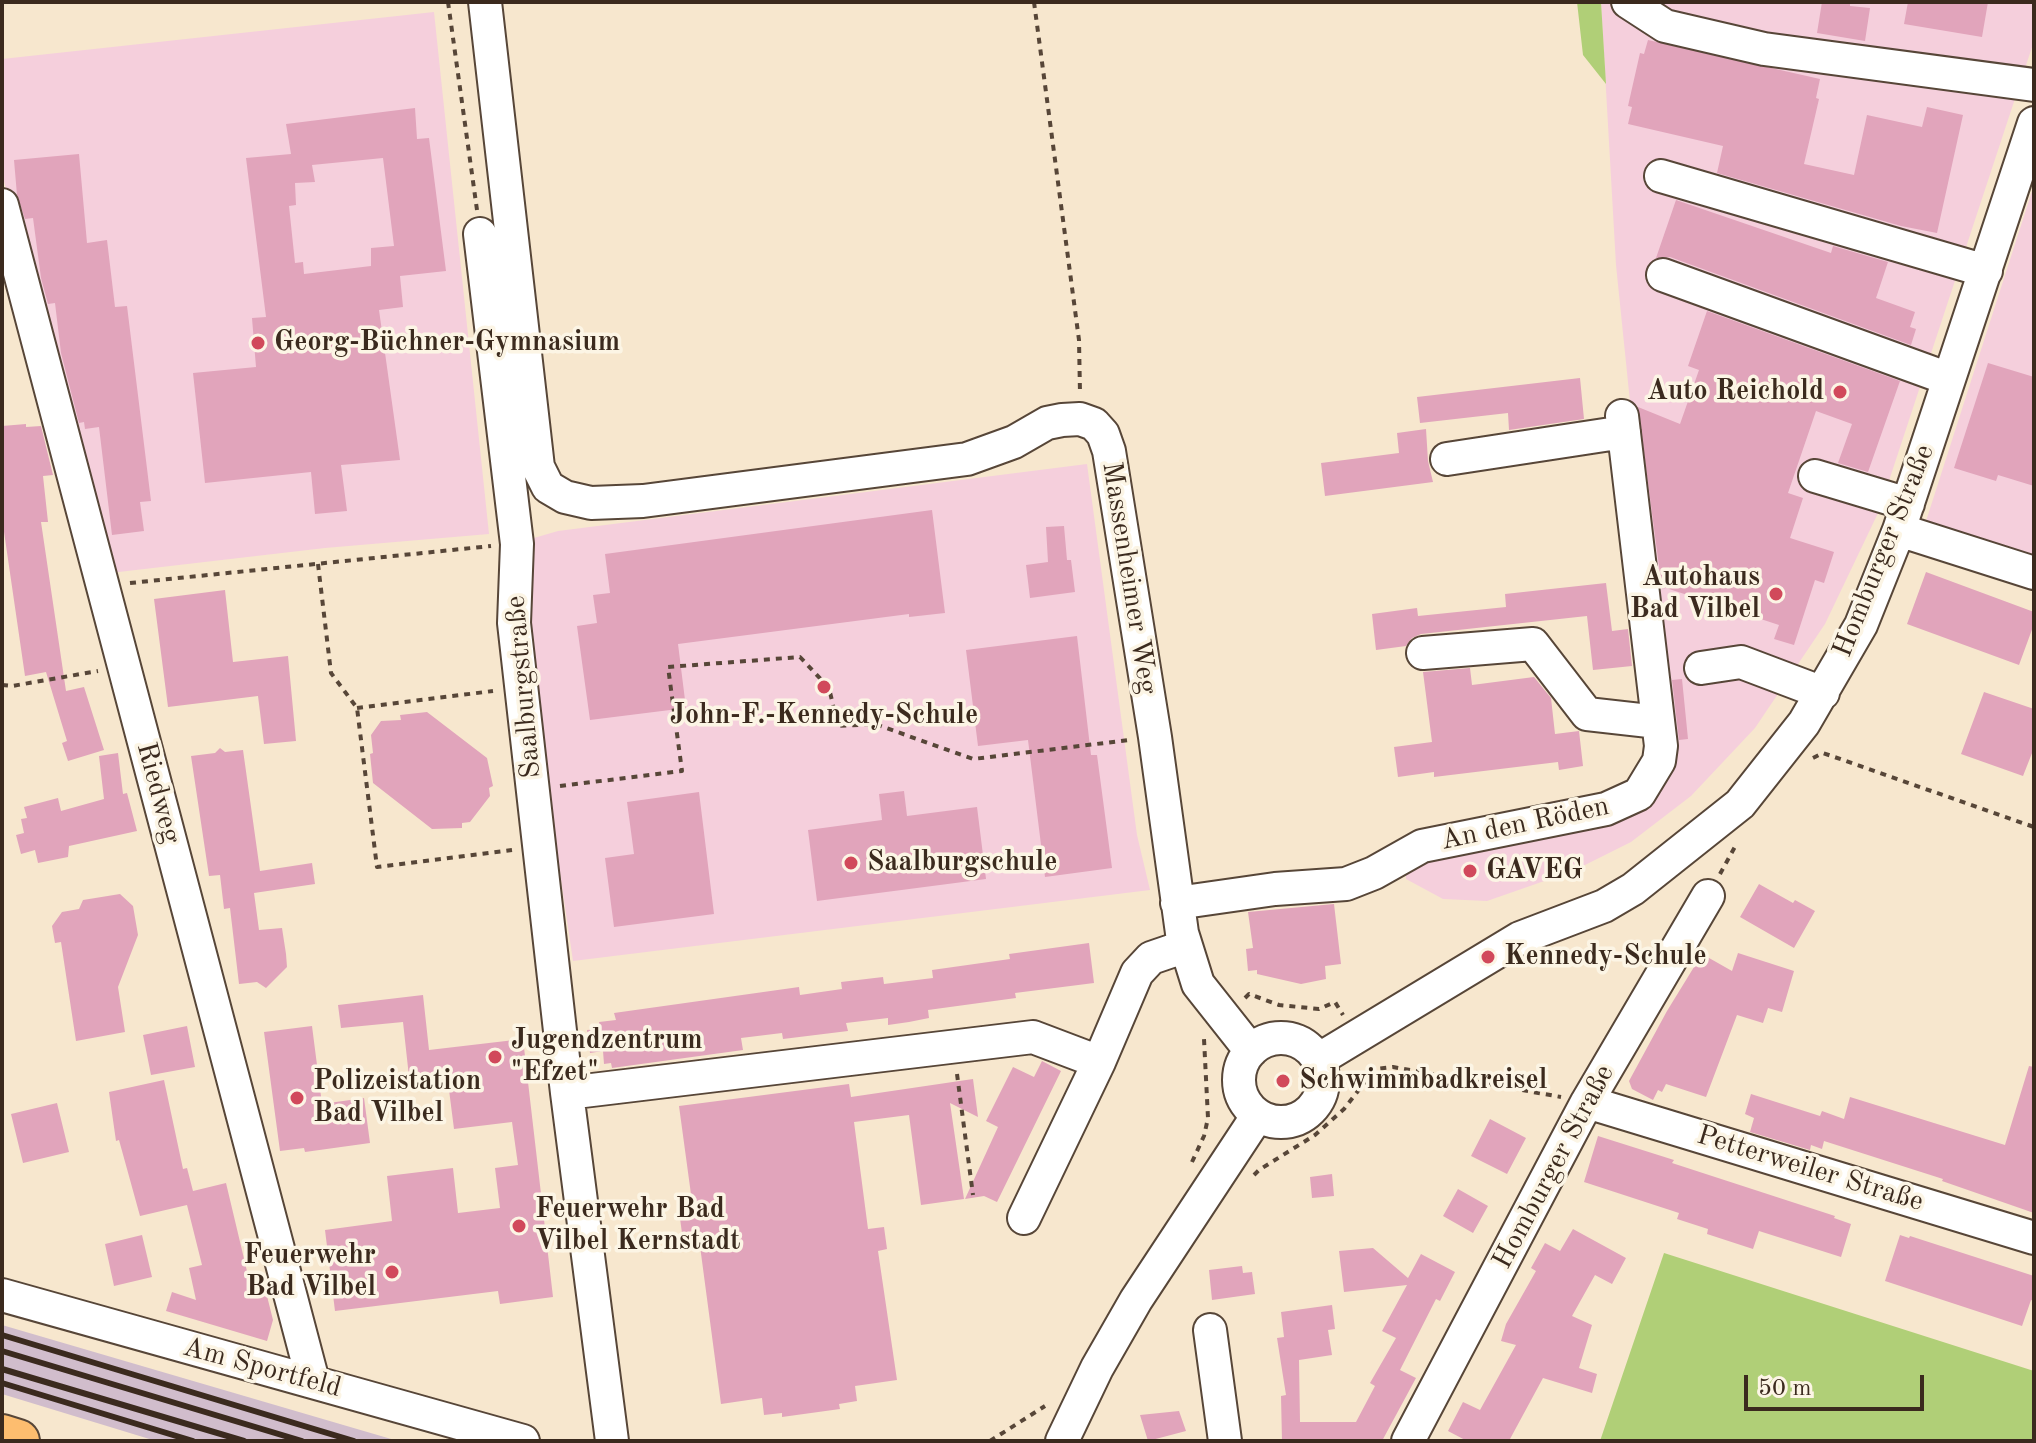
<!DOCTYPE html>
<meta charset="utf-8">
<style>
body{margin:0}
#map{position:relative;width:2036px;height:1443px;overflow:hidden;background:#f7e7ce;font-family:"Old Standard TT",serif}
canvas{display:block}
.frame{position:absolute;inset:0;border:4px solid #3b2a1e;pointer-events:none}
.scale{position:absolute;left:1744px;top:1375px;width:180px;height:36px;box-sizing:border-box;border:4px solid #3b2a1e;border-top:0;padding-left:10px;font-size:24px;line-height:28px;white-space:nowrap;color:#3b2a1e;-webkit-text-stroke:6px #fcf5e5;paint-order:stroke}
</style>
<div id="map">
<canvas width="2036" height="1443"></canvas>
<div class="frame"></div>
<div class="scale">50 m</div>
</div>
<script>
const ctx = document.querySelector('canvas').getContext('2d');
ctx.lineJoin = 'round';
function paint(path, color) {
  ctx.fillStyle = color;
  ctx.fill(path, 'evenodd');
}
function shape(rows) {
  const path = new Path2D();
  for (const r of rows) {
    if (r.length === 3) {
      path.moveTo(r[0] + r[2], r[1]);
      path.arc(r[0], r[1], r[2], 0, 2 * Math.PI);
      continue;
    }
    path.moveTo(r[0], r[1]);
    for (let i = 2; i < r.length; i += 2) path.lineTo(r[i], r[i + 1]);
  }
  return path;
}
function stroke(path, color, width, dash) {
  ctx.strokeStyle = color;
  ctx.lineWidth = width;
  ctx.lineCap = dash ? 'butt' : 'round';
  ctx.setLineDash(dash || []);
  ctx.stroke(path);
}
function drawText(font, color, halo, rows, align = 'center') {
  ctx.font = font + ' "Old Standard TT",serif';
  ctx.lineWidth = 7;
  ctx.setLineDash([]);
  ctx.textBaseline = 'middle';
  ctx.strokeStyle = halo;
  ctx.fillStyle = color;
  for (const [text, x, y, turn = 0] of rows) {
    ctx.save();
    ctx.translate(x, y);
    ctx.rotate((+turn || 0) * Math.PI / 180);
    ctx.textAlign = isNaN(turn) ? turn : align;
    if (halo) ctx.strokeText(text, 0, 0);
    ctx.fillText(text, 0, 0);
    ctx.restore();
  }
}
const built = shape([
 [1601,2,2034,2,2034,41,1879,511,1825,624,1755,728,1691,796,1631,842,1573,871,1487,901,1443,899,1406,879,1405,862,1618,810,1666,753,1616,265],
 [434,12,489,534,325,548,110,573,2,174,2,59],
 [2034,185,2034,557,1926,521],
 [1087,464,1137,835,1150,890,573,961,523,623,527,540,558,531]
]);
const industrial = shape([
 [2,1325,398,1441,156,1441,2,1394]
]);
const green = shape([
 [1577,2,1601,2,1606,84,1583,55],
 [1664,1253,2034,1371,2034,1441,1600,1441]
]);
const building = shape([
 [1822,2,1850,2,1850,6,1870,8,1865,41,1817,33],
 [1908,2,1988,2,1982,37,1904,24],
 [1648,40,1820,79,1816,98,1819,99,1804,164,1854,175,1867,115,1922,127,1927,107,1963,115,1937,233,1901,226,1717,173,1723,146,1628,124,1632,107,1628,106,1640,53,1644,54],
 [415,108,417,139,429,138,446,271,400,276,403,307,379,310,400,460,341,465,347,511,315,514,311,472,205,483,193,373,256,367,252,318,266,317,246,158,291,154,286,124],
 [383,158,394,246,371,248,371,266,304,274,303,262,295,263,289,206,296,205,295,183,315,182,312,165],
 [79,154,87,243,107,240,115,307,127,306,151,501,140,502,144,531,112,535,99,427,85,429,84,422,79,423,61,353,55,303,48,304,41,278,33,218,25,219,17,195,14,160],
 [1676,200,1831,253,1833,246,1888,262,1876,298,1915,312,1910,327,1916,329,1911,345,1670,257,1656,258],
 [1707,311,1900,381,1868,472,1838,463,1852,424,1816,411,1788,493,1803,498,1790,538,1834,552,1824,583,1815,580,1794,645,1774,639,1779,625,1666,588,1662,589,1638,407,1680,424,1699,370,1688,366],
 [1988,363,2034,377,2034,486,1998,475,1996,481,1954,468],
 [1580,378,1584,419,1509,430,1508,413,1420,423,1417,397],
 [26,424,26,427,41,426,53,475,43,476,48,522,41,522,66,691,84,687,104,750,68,761,62,743,67,741,46,672,25,676,2,518,2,426],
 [1426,429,1428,461,1433,482,1325,496,1321,463,1399,453,1397,433],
 [932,510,945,613,909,617,909,614,678,644,686,708,590,720,577,626,597,623,593,595,610,593,605,554],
 [1064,526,1067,560,1071,560,1075,592,1030,598,1026,565,1048,562,1046,527],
 [1926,572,2034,612,2034,624,2019,665,1907,624],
 [1606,583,1612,631,1628,629,1632,666,1593,670,1587,616,1421,634,1412,638,1406,646,1376,650,1372,614,1417,608,1418,616,1506,607,1505,594],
 [225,590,233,662,288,656,296,741,264,744,258,696,168,707,154,599],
 [1077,636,1091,755,1097,755,1112,868,1045,877,1028,740,978,746,966,650],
 [1470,668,1472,685,1534,677,1551,698,1555,734,1579,731,1583,766,1559,770,1558,762,1434,777,1434,772,1398,777,1394,747,1432,742,1423,672],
 [1682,679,1688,739,1679,740,1672,680],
 [1984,692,2034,709,2034,748,2023,776,1961,754],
 [427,712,487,758,493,786,489,788,490,796,470,822,462,823,462,828,432,829,373,783,370,754,373,753,371,735,381,721,401,720,400,715],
 [220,748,225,752,243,750,260,871,312,863,315,884,254,893,259,930,282,928,286,954,287,967,266,988,257,982,239,984,230,908,224,909,220,875,209,876,191,756,215,753],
 [118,753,123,794,127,793,137,831,69,846,68,857,38,863,35,850,21,854,16,835,24,833,21,819,27,818,24,807,58,798,61,811,104,799,99,756],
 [904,791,907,816,977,807,986,879,817,901,808,830,882,820,879,794],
 [699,792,714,914,614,927,605,858,634,854,627,802],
 [1759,884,1793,903,1795,900,1815,911,1794,948,1740,917],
 [120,894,133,906,138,935,118,987,125,1032,76,1041,61,942,55,943,52,926,62,912,79,909,83,900],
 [1334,904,1341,964,1325,966,1326,979,1301,984,1257,974,1257,970,1248,971,1246,949,1253,948,1248,912],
 [1089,943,1094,983,1015,993,1016,998,928,1010,929,1018,909,1022,888,1025,888,1018,846,1023,848,1031,783,1039,782,1033,741,1038,743,1050,612,1068,611,1063,604,1064,603,1051,590,1053,587,1030,600,1029,599,1022,616,1020,614,1013,799,987,800,995,842,989,841,982,883,977,884,984,933,978,932,970,1010,959,1009,954],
 [1738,953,1794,971,1782,1012,1768,1008,1763,1023,1737,1015,1706,1097,1666,1084,1662,1092,1658,1090,1653,1100,1632,1089,1629,1081,1667,1011,1702,954,1732,971],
 [423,995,429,1050,523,1039,553,1297,500,1304,498,1291,335,1311,325,1230,392,1221,387,1176,453,1168,458,1213,500,1208,495,1168,518,1165,512,1122,454,1129,448,1082,410,1086,403,1022,341,1028,338,1005],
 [187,1026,195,1067,151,1075,143,1035],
 [312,1026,322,1104,364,1098,370,1143,305,1152,304,1148,280,1151,264,1032],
 [1042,1061,1061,1071,997,1202,984,1196,965,1199,998,1127,986,1121,1013,1067,1034,1077],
 [2029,1066,2034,1067,2034,1213,1942,1181,1943,1179,1824,1141,1822,1149,1811,1145,1810,1150,1750,1132,1754,1118,1745,1114,1751,1094,1820,1116,1822,1111,1844,1119,1850,1097,2005,1145],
 [973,1079,978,1117,950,1103,964,1199,921,1205,909,1115,854,1122,868,1229,884,1227,887,1249,878,1251,897,1380,855,1386,857,1401,839,1404,840,1409,782,1417,782,1413,764,1415,762,1398,721,1404,700,1246,684,1248,679,1211,693,1209,679,1106,849,1084,851,1097],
 [164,1080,183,1169,187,1168,193,1191,226,1183,251,1288,264,1284,273,1320,267,1341,166,1311,172,1292,196,1300,189,1268,202,1265,187,1205,140,1216,119,1140,116,1141,109,1092],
 [57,1103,69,1152,23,1163,11,1114],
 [1490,1119,1526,1138,1507,1174,1471,1156],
 [1598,1136,1674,1160,1672,1163,1835,1216,1834,1218,1851,1224,1841,1257,1759,1231,1753,1249,1707,1234,1708,1229,1677,1219,1679,1213,1584,1182],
 [1332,1174,1334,1196,1312,1198,1310,1177],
 [1458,1189,1488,1206,1473,1233,1443,1216],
 [1573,1229,1626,1258,1612,1284,1595,1275,1572,1316,1592,1325,1579,1368,1597,1374,1592,1393,1543,1378,1510,1439,1467,1441,1448,1431,1463,1402,1480,1410,1516,1345,1501,1341,1506,1324,1536,1271,1531,1268,1545,1243,1560,1251],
 [142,1235,152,1277,114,1286,105,1244],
 [1900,1235,1909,1238,1910,1236,2034,1276,2034,1301,2031,1300,2022,1326,1885,1281],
 [1373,1248,1408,1278,1421,1254,1455,1272,1440,1301,1436,1299,1400,1370,1416,1378,1382,1441,1282,1441,1281,1396,1286,1395,1277,1338,1284,1337,1281,1312,1332,1305,1335,1329,1328,1330,1332,1355,1299,1360,1300,1422,1356,1422,1375,1386,1370,1383,1396,1338,1382,1331,1407,1285,1344,1292,1339,1251],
 [1242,1266,1243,1273,1252,1272,1255,1294,1212,1300,1209,1270],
 [1179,1411,1186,1431,1148,1441,1140,1415]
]);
const path = shape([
 [448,2,477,210],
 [1034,2,1079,340,1080,393],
 [318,564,331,673,357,708,377,867,512,850],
 [130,583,491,546],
 [2,685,12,686,98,671],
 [357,708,493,691],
 [1813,758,1823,753,2034,827],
 [560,786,682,771,668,667,800,657,829,688,838,726,875,724,973,759,1129,740],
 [1720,874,1737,843],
 [1245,998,1249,994,1279,1005,1319,1009,1335,1002,1343,1015],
 [957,1074,973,1195],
 [1192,1162,1204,1136,1208,1118,1204,1039],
 [1254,1175,1259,1170,1315,1135,1344,1109,1375,1069,1393,1067,1561,1097],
 [990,1441,1045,1406]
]);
const minor = shape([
 [485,2,538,467,548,487,565,497,591,503,643,501,967,459,1014,442,1047,423,1062,420,1080,419,1094,424,1103,434,1109,451,1155,737,1182,933,1198,984,1251,1051],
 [1628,2,1665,26,1764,49,2034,85],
 [1661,176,1986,271],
 [2,205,313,1381],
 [480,234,517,544,514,623,567,1093,612,1441],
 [1663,275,1949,379],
 [1447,459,1624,432],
 [1815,476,1908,504],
 [1899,530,2034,573],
 [1423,653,1533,644,1587,714,1658,722],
 [1701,668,1741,662,1823,693],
 [1177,903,1275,889,1346,884,1374,873,1422,846,1606,809,1639,794,1659,761,1661,746,1622,416],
 [1281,1080,42],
 [1318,1060,1520,938,1604,906,1633,889,1740,804,1804,723,1861,625,1899,530,2034,123],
 [567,1093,1033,1037,1099,1062],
 [1587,1102,2034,1238],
 [1024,1218,1099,1062,1137,973,1151,958,1186,946],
 [2,1295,523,1441],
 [1210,1330,1225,1441],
 [1062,1441,1097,1368,1136,1300,1258,1115],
 [1408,1441,1587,1102,1708,896]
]);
const major = shape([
 [2,1436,18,1441]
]);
const rail = shape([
 [2,1335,354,1441],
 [2,1351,302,1441],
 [2,1369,244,1441],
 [2,1383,193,1441]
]);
const markers = [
 [258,343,8,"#d1495b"],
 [1840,392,8,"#d1495b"],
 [1776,594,8,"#d1495b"],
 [824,687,8,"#d1495b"],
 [851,863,8,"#d1495b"],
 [1470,871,8,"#d1495b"],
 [1488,957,8,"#d1495b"],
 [495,1057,8,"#d1495b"],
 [1283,1081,8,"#d1495b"],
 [297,1098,8,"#d1495b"],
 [519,1226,8,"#d1495b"],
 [392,1272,8,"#d1495b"]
];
const poiNames = [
 ["Georg-Büchner-Gymnasium",274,343],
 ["Auto Reichold",1824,392,"right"],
 ["Autohaus",1760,578,"right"],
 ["Bad Vilbel",1760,610,"right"],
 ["John-F.-Kennedy-Schule",824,716,"center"],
 ["Saalburgschule",867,863],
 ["GAVEG",1486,871],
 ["Kennedy-Schule",1504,957],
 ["Jugendzentrum",511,1041],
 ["\"Efzet\"",511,1073],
 ["Schwimmbadkreisel",1299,1081],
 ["Polizeistation",313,1082],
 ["Bad Vilbel",313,1114],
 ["Feuerwehr Bad",535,1210],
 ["Vilbel Kernstadt",535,1242],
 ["Feuerwehr",376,1256,"right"],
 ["Bad Vilbel",376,1288,"right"]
];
const streetNames = [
 ["Homburger Straße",1884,551,-68],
 ["Massenheimer Weg",1129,578,81],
 ["Saalburgstraße",524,687,-95],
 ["Riedweg",158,793,75],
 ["An den Röden",1525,824,-12],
 ["Homburger Straße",1554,1167,-62],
 ["Petterweiler Straße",1810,1169,17],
 ["Am Sportfeld",262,1368,15]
];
paint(built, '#f5cfdc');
paint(industrial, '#d1bdcc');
paint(green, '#b0cf77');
paint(building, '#e1a4bb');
stroke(minor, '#574638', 36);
stroke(major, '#574638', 46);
stroke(path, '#574638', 4, [6, 6]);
stroke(minor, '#fff', 32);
stroke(major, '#fdbd6f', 42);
stroke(rail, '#3b2a1e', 6);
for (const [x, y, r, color] of markers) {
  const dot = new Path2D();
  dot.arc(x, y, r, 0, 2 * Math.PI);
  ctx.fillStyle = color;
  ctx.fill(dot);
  stroke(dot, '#fcf5e5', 3);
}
drawText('bold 28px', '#3b2a1e', '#fcf5e5', poiNames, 'left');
drawText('28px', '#3b2a1e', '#fcf5e5', streetNames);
</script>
